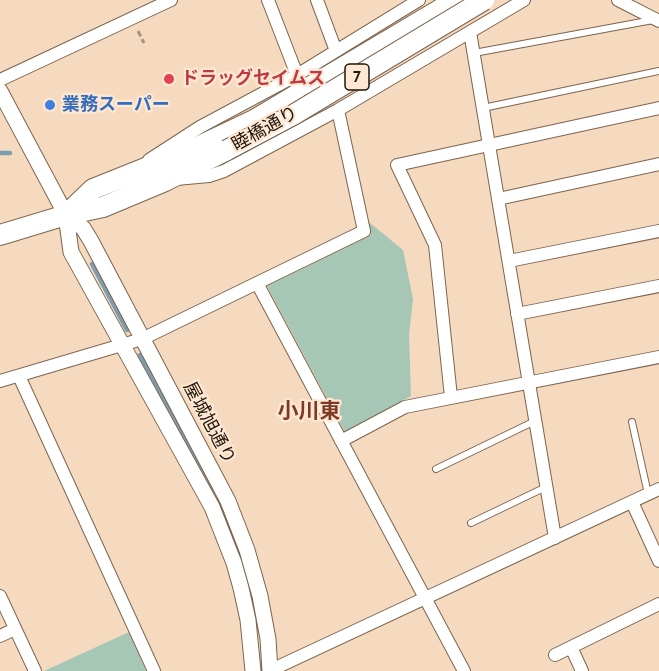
<!DOCTYPE html>
<meta charset="utf-8">
<style>
body{margin:0}
canvas{display:block;background:#f6dabf}
</style>
<canvas width="659" height="671"></canvas>
<script>
const ctx = document.querySelector('canvas').getContext('2d');
ctx.lineJoin = 'round';
function paint(path, color) {
  ctx.fillStyle = color;
  ctx.fill(path, 'evenodd');
}
function shape(rows) {
  const path = new Path2D();
  for (const r of rows) {
    path.moveTo(r[0], r[1]);
    for (let i = 2; i < r.length; i += 2) path.lineTo(r[i], r[i + 1]);
  }
  return path;
}
function stroke(path, color, width, dash) {
  ctx.strokeStyle = color;
  ctx.lineWidth = width;
  ctx.lineCap = dash ? 'butt' : 'round';
  ctx.setLineDash(dash || []);
  ctx.stroke(path);
}
function drawText(font, color, halo, rows, align = 'center') {
  ctx.font = font + ' "PT Sans","Noto Sans JP",sans-serif';
  ctx.lineWidth = 4.5;
  ctx.setLineDash([]);
  ctx.textBaseline = 'middle';
  ctx.strokeStyle = halo;
  ctx.fillStyle = color;
  for (const [text, x, y, turn = 0] of rows) {
    ctx.save();
    ctx.translate(x, y);
    ctx.rotate((+turn || 0) * Math.PI / 180);
    ctx.textAlign = isNaN(turn) ? turn : align;
    if (halo) ctx.strokeText(text, 0, 0);
    ctx.fillText(text, 0, 0);
    ctx.restore();
  }
}
const green = shape([
 [369,222,403,250,413,299,409,335,411,396,345,432,267,286,371,235],
 [129,632,146,671,44,671]
]);
const stream = shape([
 [0,153,10,153],
 [92,264,127,330],
 [140,355,212,491],
 [221,509,245,571,256,620]
]);
const path = shape([
 [138,31,144,43]
]);
const service = shape([
 [474,53,653,20],
 [483,108,659,71],
 [632,422,648,494],
 [436,469,535,421],
 [471,523,546,487]
]);
const minor = shape([
 [268,0,297,75],
 [317,0,336,51],
 [618,0,659,21],
 [470,32,555,538],
 [0,80,171,0],
 [149,160,200,127,297,75,419,0],
 [176,179,209,176,224,171,338,110,524,0],
 [498,199,659,164],
 [509,261,659,231],
 [257,283,464,671],
 [517,314,659,286],
 [19,376,154,671],
 [0,381,142,339,364,231,338,110],
 [451,397,435,245,397,165,659,108],
 [341,441,405,407,659,357],
 [632,502,659,561],
 [0,596,35,671],
 [0,636,15,629],
 [571,647,582,671],
 [555,655,659,604],
 [269,671,659,489]
]);
const tertiary = shape([
 [0,91,66,215,71,252,212,507,234,563,241,588,248,620,253,671],
 [66,215,83,228,91,241,228,501,247,550,260,596,268,639,270,671]
]);
const primary = shape([
 [66,215,93,189,193,149,254,120,456,0],
 [0,235,66,215,103,207,165,181,227,150]
]);
const primaryBridge = shape([
 [227,150,293,115,484,0]
]);
const markers = [
 [169,79,6,"#e0444e"],
 [50,105,6,"#3f7fe0"]
];
const shields = [
 [357,77,24]
];
const shieldNames = [
 ["7",357,77]
];
const healthNames = [
 ["ドラッグセイムス",181,79]
];
const shopNames = [
 ["業務スーパー",62,105]
];
const streetNames = [
 ["睦橋通り",265,129,-29],
 ["屋城旭通り",209,423,62]
];
const quarterNames = [
 ["小川東",309,412]
];
paint(green, '#a6c7b5');
stroke(stream, '#7c9db0', 4.5);
stroke(service, '#7c644d', 8);
stroke(minor, '#7c644d', 14);
stroke(tertiary, '#7c644d', 17);
stroke(primary, '#7c644d', 22);
stroke(path, '#a7927d', 3, [6, 3]);
stroke(service, '#fff', 6);
stroke(minor, '#fff', 12);
stroke(tertiary, '#fff', 15);
stroke(primary, '#fff', 20);
stroke(primaryBridge, '#7c644d', 22, []);
stroke(primaryBridge, '#fff', 20);
for (const [x, y, r, color] of markers) {
  const dot = new Path2D();
  dot.arc(x, y, r, 0, 2 * Math.PI);
  ctx.fillStyle = color;
  ctx.fill(dot);
  stroke(dot, '#ffe8d3', 2);
}
for (const [x, y, w] of shields) {
  const box = new Path2D();
  box.roundRect(x - w / 2, y - 13, w, 26, 4.5);
  ctx.fillStyle = '#ffe8d3';
  ctx.fill(box);
  stroke(box, '#1e150b', 1.5);
}
drawText('bold 16px', '#1e150b', null, shieldNames);
drawText('bold 18px', '#be3a42', '#ffe8d3', healthNames, 'left');
drawText('bold 18px', '#366cbe', '#ffe8d3', shopNames, 'left');
drawText('18px', '#1e150b', '#ffe8d3', streetNames);
drawText('bold 21px', '#7e3a25', '#ffe8d3', quarterNames);
</script>
